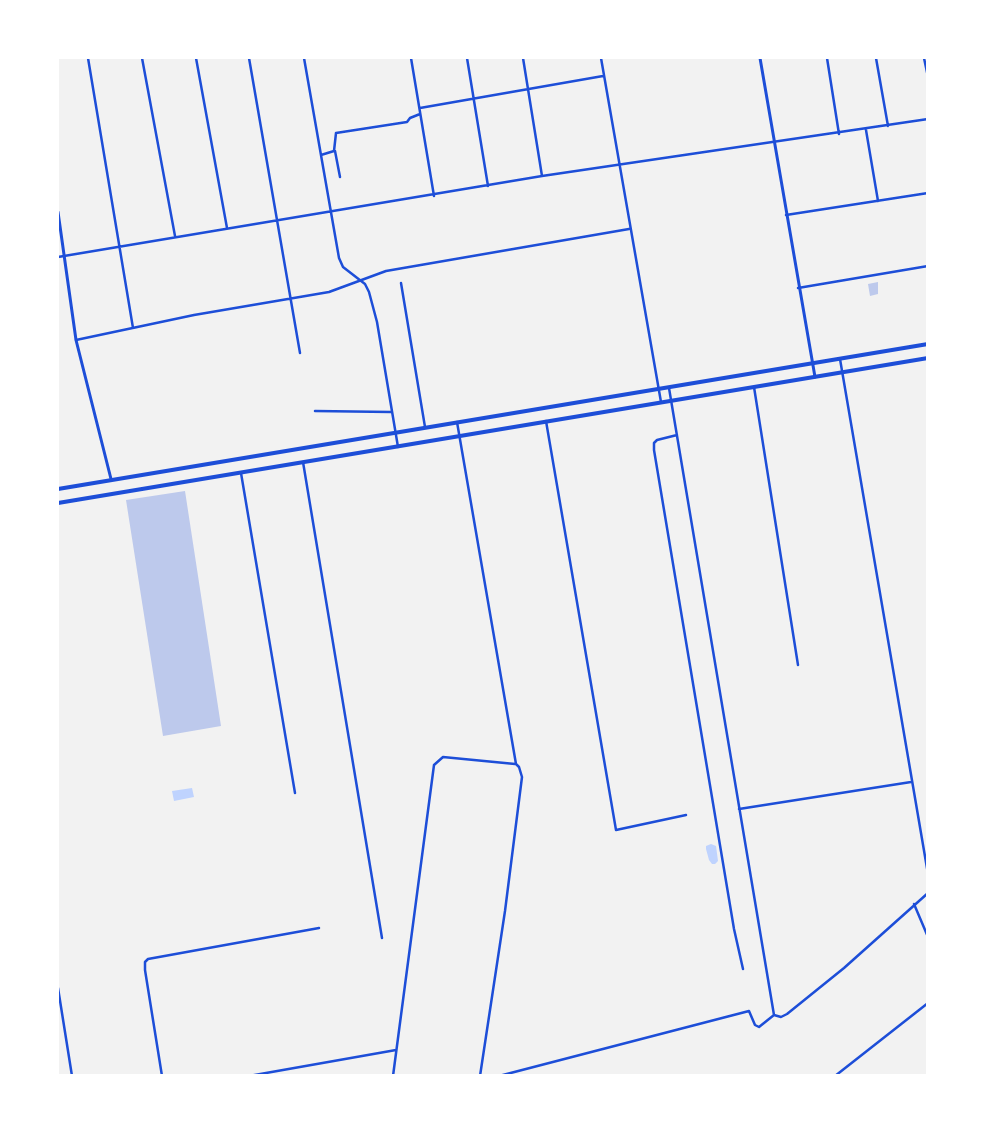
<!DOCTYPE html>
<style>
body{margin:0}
#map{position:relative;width:985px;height:1133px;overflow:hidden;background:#f2f2f2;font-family:"PT Serif",serif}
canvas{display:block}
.frame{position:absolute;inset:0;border:59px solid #fff;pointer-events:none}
</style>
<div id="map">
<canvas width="985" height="1133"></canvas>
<div class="frame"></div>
</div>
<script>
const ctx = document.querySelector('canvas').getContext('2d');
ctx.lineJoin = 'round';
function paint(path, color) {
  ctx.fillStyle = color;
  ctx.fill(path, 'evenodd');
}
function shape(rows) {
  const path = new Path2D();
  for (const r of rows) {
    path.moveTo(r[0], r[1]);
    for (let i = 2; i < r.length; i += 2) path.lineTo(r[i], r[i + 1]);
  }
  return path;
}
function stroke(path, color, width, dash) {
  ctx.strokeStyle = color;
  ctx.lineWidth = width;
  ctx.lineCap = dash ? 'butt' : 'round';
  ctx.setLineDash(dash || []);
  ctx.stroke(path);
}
const water = shape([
 [192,788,194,797,174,801,172,791],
 [711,844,716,846,718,861,715,864,712,864,709,860,706,849,706,846]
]);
const building = shape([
 [878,282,878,294,870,296,868,284],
 [185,491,221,726,163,736,126,500]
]);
const minor = shape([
 [88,58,133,328],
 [142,58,175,236],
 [196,58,227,228],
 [249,58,300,353],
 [304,58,339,258,343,267,365,284,369,292,377,322,398,447],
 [411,58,434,196],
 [467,58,488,186],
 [523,58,542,176],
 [601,58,661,402],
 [827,58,839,134],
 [876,58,888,126],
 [924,58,928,77],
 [420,108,603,76],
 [866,130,878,201],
 [335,151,340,177],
 [321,155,334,151,336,133,407,122,410,118,420,114],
 [786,215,928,193],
 [58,257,542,176,928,119],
 [401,283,425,427],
 [798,288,928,266],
 [76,340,194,315,329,292,386,271,629,229],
 [840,359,928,874],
 [754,387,798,665],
 [669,388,774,1015],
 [315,411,391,412],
 [546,421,616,830,686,815],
 [457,422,516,764,519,767,522,777,505,911,480,1076],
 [677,435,657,440,654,443,654,450,734,929,743,969],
 [303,462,382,938],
 [241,473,295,793],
 [739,809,911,782],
 [914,904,928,937],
 [58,988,72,1076],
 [162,1076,145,970,145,962,148,959,319,928],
 [249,1076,396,1050],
 [393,1076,434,765,443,757,515,764],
 [499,1076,749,1011,755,1025,759,1027,774,1015,781,1017,787,1014,844,968,928,893],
 [835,1076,928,1003]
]);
const tertiary = shape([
 [760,58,815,377],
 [58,212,76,340,111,479]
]);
const trunk = shape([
 [58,489,928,344],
 [58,503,928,358]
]);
paint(water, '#bfd3fe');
paint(building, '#bdc9ec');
stroke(minor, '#1d4ed8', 2.5);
stroke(tertiary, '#1d4ed8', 3);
stroke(trunk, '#1d4ed8', 4);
</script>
